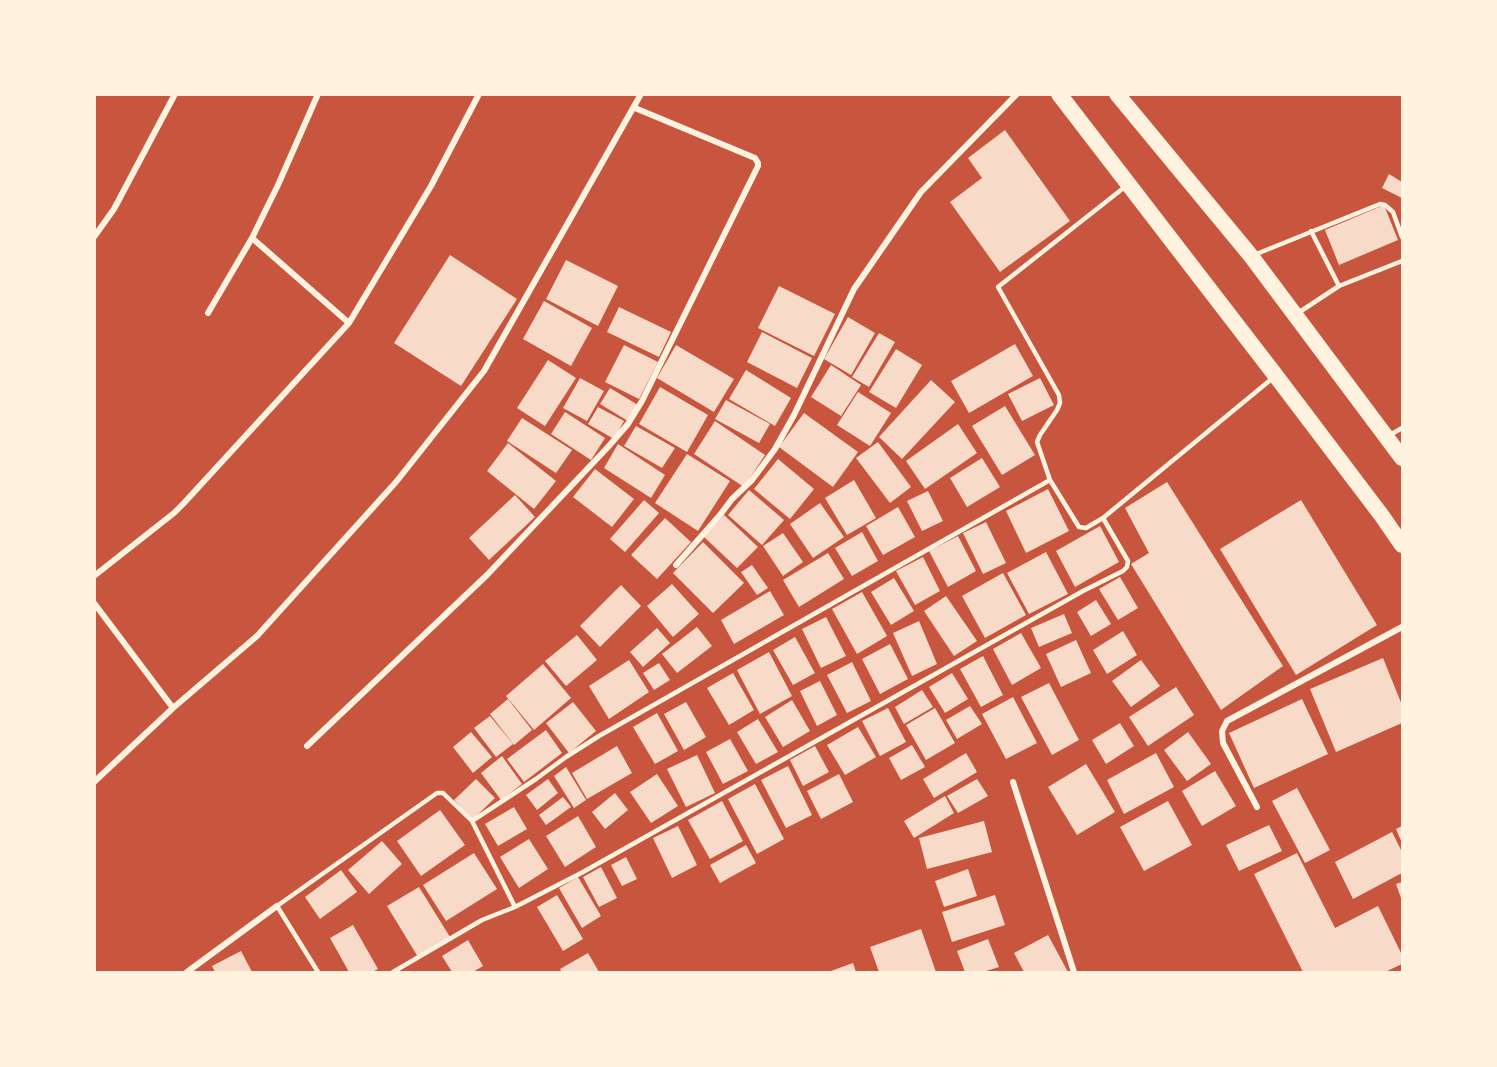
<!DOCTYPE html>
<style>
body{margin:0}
#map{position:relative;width:1497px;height:1067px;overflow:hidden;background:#c8553d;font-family:"DejaVu Sans",sans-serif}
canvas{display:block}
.frame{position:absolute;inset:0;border:96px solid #fff3e0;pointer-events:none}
</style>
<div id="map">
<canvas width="1497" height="1067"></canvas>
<div class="frame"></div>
</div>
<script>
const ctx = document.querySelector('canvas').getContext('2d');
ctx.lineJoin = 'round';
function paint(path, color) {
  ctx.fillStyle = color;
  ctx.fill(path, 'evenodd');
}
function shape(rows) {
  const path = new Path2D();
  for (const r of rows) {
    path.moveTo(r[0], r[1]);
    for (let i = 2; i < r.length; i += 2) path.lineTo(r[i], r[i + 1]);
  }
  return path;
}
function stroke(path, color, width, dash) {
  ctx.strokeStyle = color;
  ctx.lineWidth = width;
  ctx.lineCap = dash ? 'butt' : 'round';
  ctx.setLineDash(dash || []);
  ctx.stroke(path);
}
const building = shape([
 [1005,130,1070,221,1000,272,950,202,982,178,968,158],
 [1389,174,1402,182,1402,198,1382,188],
 [1384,205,1398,240,1339,265,1325,230],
 [450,255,517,299,461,386,394,343],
 [566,260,618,286,598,326,546,299],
 [779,286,835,314,814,356,758,328],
 [544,301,592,328,571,366,523,339],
 [619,307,671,332,659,357,607,332],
 [848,317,875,333,851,375,824,359],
 [762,332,812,358,797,388,747,362],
 [879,333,895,342,869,387,852,377],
 [1015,344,1033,376,969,413,951,381],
 [624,345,658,362,639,399,605,382],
 [676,345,734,379,714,412,657,378],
 [896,349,922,365,896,408,869,392],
 [548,360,576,378,545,426,517,408],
 [831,365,861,385,841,416,811,397],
 [746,370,791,398,775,426,729,399],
 [580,378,604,391,587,421,563,408],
 [1040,378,1054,405,1022,421,1008,394],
 [931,380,955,402,902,459,879,437],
 [660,387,708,415,687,452,639,424],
 [610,388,638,405,628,421,600,404],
 [858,392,891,413,870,446,837,425],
 [726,400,770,424,759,443,715,419],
 [1005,406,1035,455,1002,475,972,426],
 [598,407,624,421,614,439,588,424],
 [565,412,605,438,591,460,551,434],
 [804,413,858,452,833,487,779,447],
 [522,418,572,450,556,473,507,441],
 [715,421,765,455,744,487,694,454],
 [958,424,977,453,925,489,906,461],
 [636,426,675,448,662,468,624,446],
 [878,442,911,487,890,503,856,458],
 [508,443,556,481,534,509,487,471],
 [618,444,665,475,651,498,604,468],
 [687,454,730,481,698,531,655,503],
 [982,458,1000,487,967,507,950,478],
 [778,459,814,489,790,519,754,489],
 [595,469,634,499,612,527,573,497],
 [854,480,876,518,847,535,825,498],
 [1167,482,1283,666,1221,710,1131,564,1149,553,1125,508],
 [1048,489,1069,531,1026,553,1006,511],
 [749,490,784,520,762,545,728,515],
 [928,491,943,521,922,531,907,501],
 [515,495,535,517,489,560,469,538],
 [644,500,659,513,625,552,610,539],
 [1301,500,1377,625,1296,675,1220,549],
 [820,503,844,537,813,558,790,524],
 [898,507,915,537,883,555,866,526],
 [724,515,758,547,737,568,704,537],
 [665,518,691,542,657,579,631,555],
 [986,522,1006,563,983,574,963,533],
 [1100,526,1119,562,1075,587,1056,551],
 [862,532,878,561,852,576,835,548],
 [783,533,803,562,783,576,763,546],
 [958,536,976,571,948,587,929,551],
 [703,542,744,583,713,613,673,573],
 [1046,552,1068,594,1029,614,1007,573],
 [828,553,844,579,799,607,783,580],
 [923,557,940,591,915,605,896,571],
 [752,565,768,588,757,595,741,572],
 [1003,573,1026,615,985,638,962,596],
 [1120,577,1138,608,1118,620,1099,589],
 [894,578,914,611,891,625,871,592],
 [672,584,699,614,673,637,647,606],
 [621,585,641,606,600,647,580,626],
 [770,591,784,615,734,644,721,620],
 [862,592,887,636,857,654,832,609],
 [946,596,977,641,954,656,924,611],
 [1096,600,1111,624,1091,636,1077,612],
 [1064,614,1072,633,1039,647,1031,628],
 [826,617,846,656,821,668,802,629],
 [919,621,937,664,912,676,893,633],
 [697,627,712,646,677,673,662,654],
 [657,628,670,643,643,667,630,652],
 [1123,631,1137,655,1107,674,1093,650],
 [1021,633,1041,668,1012,685,993,649],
 [577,635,597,660,566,686,545,661],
 [795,637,815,673,793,685,773,650],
 [1076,640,1091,673,1061,687,1046,654],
 [890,644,908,679,880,694,862,659],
 [769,652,792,696,760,714,737,670],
 [983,656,1003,695,981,707,960,669],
 [1383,658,1402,705,1402,723,1336,752,1310,689],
 [629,660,649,692,609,719,589,686],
 [1141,660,1160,686,1131,707,1112,681],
 [852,662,871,701,847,713,827,675],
 [659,663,670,680,654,690,643,673],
 [543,664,571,698,534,730,506,696],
 [733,673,754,710,729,725,707,688],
 [952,673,968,699,945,713,929,687],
 [820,681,837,715,817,726,800,691],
 [1049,683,1079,740,1052,755,1021,697],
 [1176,687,1194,715,1148,746,1129,717],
 [922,690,933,707,904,724,895,707],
 [1013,697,1037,743,1006,759,982,714],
 [508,699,532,730,514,745,490,714],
 [1302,699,1328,754,1254,788,1229,733],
 [792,700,810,731,783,747,765,717],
 [573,702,596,731,569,753,546,723],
 [686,702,706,737,684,750,664,714],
 [970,706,982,724,957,739,946,720],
 [888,708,906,742,880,756,862,721],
 [935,708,955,743,926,760,906,725],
 [657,713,678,751,655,764,633,727],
 [490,716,513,744,496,757,474,728],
 [758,719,778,752,756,764,737,732],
 [1120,723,1134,746,1106,764,1092,740],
 [858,727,876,757,845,775,827,745],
 [546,730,562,753,524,782,507,759],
 [471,732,492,757,473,773,453,747],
 [1188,732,1211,764,1187,781,1164,750],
 [730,739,748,771,723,784,706,752],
 [912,745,925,767,901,780,889,758],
 [617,746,632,773,587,799,572,773],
 [815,746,829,772,803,786,790,760],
 [966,753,977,772,934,798,923,779],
 [1156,753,1174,787,1124,814,1107,780],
 [697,755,715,793,686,807,667,769],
 [502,756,522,784,501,800,481,773],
 [1086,764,1115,812,1077,835,1048,787],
 [788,766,812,815,786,828,761,780],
 [566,767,586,800,574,808,554,776],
 [1215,771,1236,806,1202,826,1182,791],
 [657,774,678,806,651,823,630,792],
 [839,774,853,802,821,819,807,791],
 [476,779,495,798,472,820,454,800],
 [548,779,558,793,537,810,526,795],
 [977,779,988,796,958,813,947,796],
 [755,784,784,839,757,854,728,799],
 [1297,788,1330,850,1305,863,1272,801],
 [615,793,628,810,605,829,592,812],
 [945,796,954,813,914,838,904,821],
 [563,797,571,807,546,825,539,815],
 [722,801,743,841,710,859,688,820],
 [1168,801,1192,845,1144,871,1120,827],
 [514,807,527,829,498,846,485,824],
 [440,810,465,845,421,876,397,841],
 [578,816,596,847,565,867,546,836],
 [984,821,992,852,927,869,919,838],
 [1269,825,1282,851,1239,871,1226,845],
 [678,826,697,865,672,878,653,838],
 [1402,826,1402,843,1396,829],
 [1392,832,1402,852,1402,873,1353,899,1335,862],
 [529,839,548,869,519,888,500,857],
 [382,841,402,864,369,894,348,870],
 [746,845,756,863,720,883,710,865],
 [474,853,497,889,446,921,423,885],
 [1297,853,1335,928,1378,906,1402,955,1402,964,1385,972,1303,972,1254,874],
 [626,857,637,879,622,886,611,865],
 [601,867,617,898,599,907,583,877],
 [968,869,977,896,944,907,935,881],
 [341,870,357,892,320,919,305,897],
 [578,877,601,916,582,928,559,888],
 [1402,882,1402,901,1396,884],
 [419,887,450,937,418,957,387,906],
 [557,895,583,939,563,951,537,907],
 [995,895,1005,925,952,942,942,912],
 [353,925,378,969,372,972,349,972,330,938],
 [921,929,936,972,879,972,870,947],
 [1048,935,1068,972,1024,972,1014,953],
 [988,939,999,967,983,972,965,972,957,951],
 [468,940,483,966,473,972,452,972,442,956],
 [241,951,252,972,215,972,212,966],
 [588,953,599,972,562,972,560,969],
 [853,963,856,972,828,972]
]);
const service = shape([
 [1311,231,1339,286],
 [1254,255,1380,204,1385,205,1393,212,1402,237],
 [1298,313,1339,286,1402,261],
 [1390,435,1402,428],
 [1050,480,1037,442,1040,435,1057,410,1060,403,1059,395,998,287,1126,186],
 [515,907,583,872,1083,591,1123,571,1127,567,1128,561,1103,518,1274,377],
 [318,972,277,906,437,793,443,793,472,821],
 [393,972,482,920,515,907,472,821,536,779,566,757,599,736,1050,480,1079,527,1086,528,1103,518]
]);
const minor = shape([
 [94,237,114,209,175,94],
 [252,238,349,323],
 [208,313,252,238,278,185,318,94],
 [676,565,720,515,732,499,752,480,775,449,794,415,854,289,921,192,1017,94],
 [94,576,174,513,184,503,349,323,431,186,479,94],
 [94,603,173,708],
 [307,746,487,575,608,447,628,424,642,401,758,166,758,163,755,158,635,108],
 [94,782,173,708,257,636,396,482,484,371,641,94],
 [1013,782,1074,972],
 [1257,807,1223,743,1222,731,1227,721,1402,627],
 [187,972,277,906]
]);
const trunk = shape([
 [1059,94,1276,376,1382,516,1402,545],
 [1117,94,1251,256,1402,458]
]);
paint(building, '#f7dbc8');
stroke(service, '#fff3e0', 4.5);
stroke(minor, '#fff3e0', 6);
stroke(trunk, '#fff3e0', 16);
</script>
